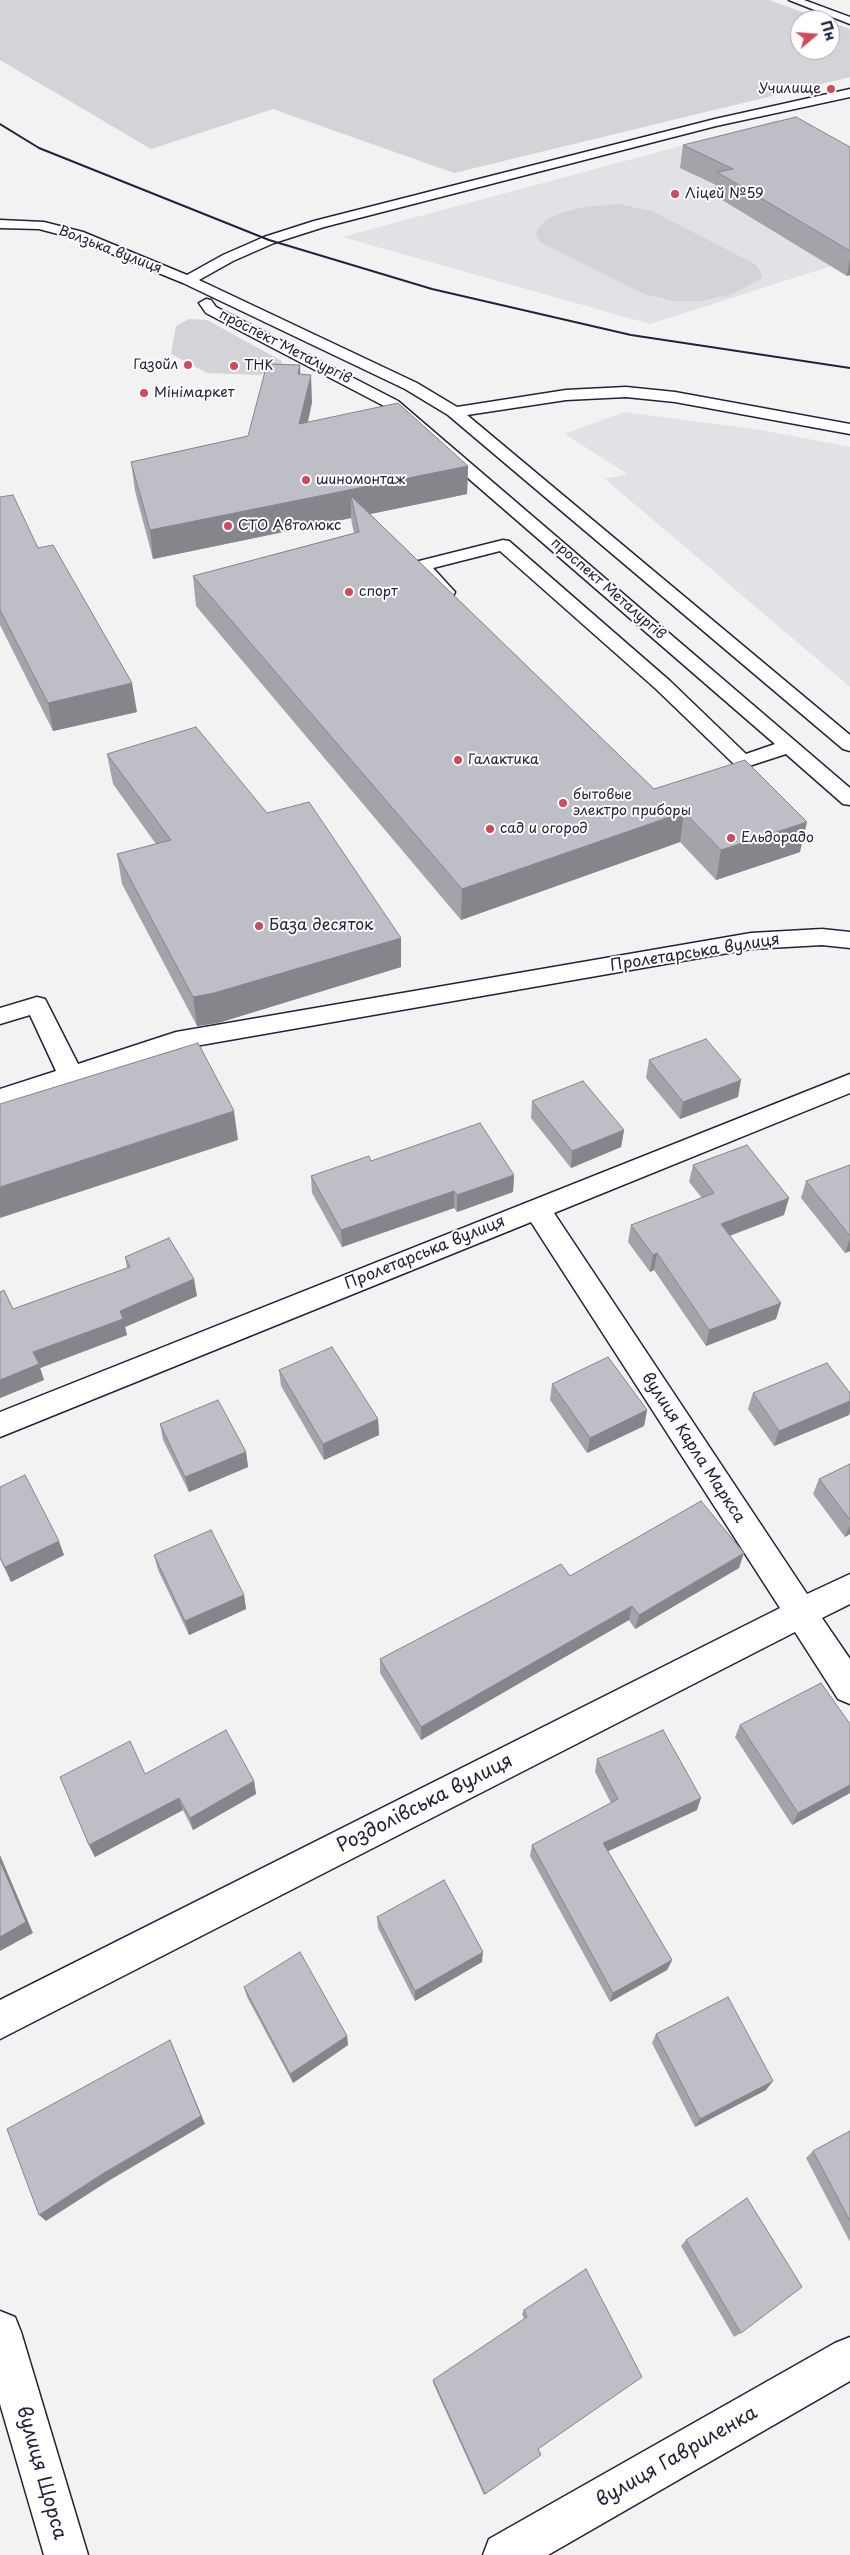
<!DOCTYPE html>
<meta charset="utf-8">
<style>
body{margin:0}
#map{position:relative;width:850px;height:2555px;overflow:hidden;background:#f2f2f3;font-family:"Playpen Sans",sans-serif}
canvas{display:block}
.north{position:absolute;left:790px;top:10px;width:50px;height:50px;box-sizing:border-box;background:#fff;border:1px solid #a7a7b1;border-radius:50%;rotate:72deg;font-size:14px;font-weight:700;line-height:20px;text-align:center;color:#22223b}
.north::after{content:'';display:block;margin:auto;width:18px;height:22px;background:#d1495b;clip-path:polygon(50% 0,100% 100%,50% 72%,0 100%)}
</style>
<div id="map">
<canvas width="850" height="2555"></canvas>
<div class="north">Пн</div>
</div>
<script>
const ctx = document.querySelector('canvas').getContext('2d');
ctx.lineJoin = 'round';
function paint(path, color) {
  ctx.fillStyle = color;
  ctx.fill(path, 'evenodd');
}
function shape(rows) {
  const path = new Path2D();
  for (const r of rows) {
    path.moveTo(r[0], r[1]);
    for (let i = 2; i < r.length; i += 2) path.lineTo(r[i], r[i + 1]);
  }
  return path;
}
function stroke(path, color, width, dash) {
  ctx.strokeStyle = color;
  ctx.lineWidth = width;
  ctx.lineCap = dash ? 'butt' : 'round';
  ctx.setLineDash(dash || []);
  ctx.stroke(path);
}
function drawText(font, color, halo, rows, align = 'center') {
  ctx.font = font + ' "Playpen Sans",sans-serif';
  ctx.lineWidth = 4;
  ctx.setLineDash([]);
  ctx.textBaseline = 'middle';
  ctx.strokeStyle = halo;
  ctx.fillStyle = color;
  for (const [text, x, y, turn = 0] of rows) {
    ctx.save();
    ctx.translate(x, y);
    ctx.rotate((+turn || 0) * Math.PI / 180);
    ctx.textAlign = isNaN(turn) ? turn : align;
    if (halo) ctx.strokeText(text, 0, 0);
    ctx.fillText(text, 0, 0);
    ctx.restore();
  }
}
const built = shape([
 [777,120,850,152,850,260,650,324,342,237],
 [624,412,761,430,850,447,850,687,605,479,627,474,565,434]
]);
const green = shape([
 [0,0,769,0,824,20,800,20,800,50,830,50,830,22,850,29,850,77,454,173,273,109,151,149,0,60],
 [618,204,652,211,755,264,761,272,762,278,733,294,701,301,674,301,644,294,540,242,536,234,539,227,547,219,561,213,584,207],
 [189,319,207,320,282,361,282,368,260,375,207,373,171,354,176,326]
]);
const minor = shape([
 [789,0,804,0,850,17,850,24,789,0],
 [850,89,850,97,716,126,324,227,274,243,233,261,199,280,417,383,457,407,566,390,626,387,675,392,850,424,850,434,675,402,626,397,566,400,467,415,850,735,850,751,843,749,448,415,405,389,183,283,73,238,39,229,0,228,0,220,44,222,83,232,187,275,223,255,264,237,314,221,715,119,850,89],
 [206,299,211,300,216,307,398,401,850,788,850,805,843,804,786,754,743,768,736,766,656,689,500,551,433,568,455,592,453,596,439,596,415,570,412,566,415,562,503,540,509,541,670,681,746,754,775,744,386,407,206,313,199,303,206,299],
 [822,929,850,932,850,948,822,945,751,949,178,1049,0,1107,0,1089,56,1071,30,1015,0,1024,0,1008,37,997,45,999,78,1064,176,1032,751,933,822,929],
 [850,1074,850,1093,554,1213,807,1594,850,1574,850,1604,822,1618,850,1659,850,1704,838,1699,795,1632,0,2039,0,2000,780,1608,531,1222,0,1437,0,1412,850,1074],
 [0,2311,15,2317,21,2332,88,2555,44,2555,0,2404,0,2311],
 [850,2337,850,2381,548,2555,483,2555,489,2539,835,2343,850,2337]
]);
const rail = shape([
 [0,124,39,148,269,240,432,289,631,335,850,368]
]);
const wall = shape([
 [683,145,850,147,850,275,847,276,714,195,716,185,680,168],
 [300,365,300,374,312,402,308,422,468,466,467,494,370,514,654,789,800,852,716,880,680,842,461,920,196,606,193,576,354,533,352,524,351,518,153,559,135,491,131,462,248,436],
 [0,497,38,548,137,712,53,731,0,625],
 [107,754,267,813,401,967,218,1023,197,1026,122,884,117,854,156,844,113,784],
 [649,1060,738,1097,680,1119,646,1078],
 [532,1101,624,1130,621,1147,571,1168,531,1118],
 [371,1161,514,1175,513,1192,457,1212,454,1208,342,1247,312,1193,311,1176],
 [693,1165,784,1215,730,1236,776,1319,706,1346,654,1270,650,1272,628,1242,631,1225,702,1198,689,1182],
 [850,1165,850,1251,845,1253,801,1198,806,1181],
 [125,1257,197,1296,125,1327,127,1335,40,1368,44,1380,0,1398,0,1292,13,1309,127,1268],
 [279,1370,378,1419,379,1435,324,1460,281,1386],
 [552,1384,647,1410,644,1426,587,1453,550,1400],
 [753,1393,850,1393,850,1412,849,1415,774,1446,748,1409],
 [160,1424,246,1452,248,1467,189,1492,163,1440],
 [850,1464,850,1534,845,1537,813,1494,819,1479],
 [0,1487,64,1555,11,1582,0,1559],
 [154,1555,244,1595,246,1609,189,1635,158,1570],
 [739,1568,635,1629,629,1620,421,1740,380,1673,380,1659,570,1576],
 [850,1724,850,1793,792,1825,735,1737,740,1725],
 [597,1759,697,1810,608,1851,672,1960,667,1970,610,2002,530,1856,532,1845,611,1803,595,1772],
 [145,1774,254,1781,256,1794,193,1830,183,1810,95,1857,89,1845],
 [377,1917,482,1962,415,2001,378,1928],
 [244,1987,347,2036,348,2045,293,2083,247,1997],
 [656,2034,766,2090,695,2127,652,2043],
 [850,2131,850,2242,806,2158,813,2151],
 [686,2240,741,2333,734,2337,681,2246],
 [586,2269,538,2449,541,2455,484,2495,433,2383,433,2380,524,2319,522,2314,524,2310]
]);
const shadedWall = shape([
 [850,258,850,275,847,276],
 [300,365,301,392,298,374],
 [311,375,312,402,301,452,299,424],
 [468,466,467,494,356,517,351,496,351,518,153,559,150,530],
 [132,683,137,712,53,731,48,703],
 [684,812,680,842,461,920,462,889],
 [807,822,800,852,716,880,721,850],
 [401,938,401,967,218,1023,197,1026,193,997],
 [741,1080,738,1097,680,1119,683,1102],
 [234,1111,238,1140,0,1218,0,1187],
 [624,1130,621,1147,571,1168,572,1151],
 [514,1175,513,1192,457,1212,457,1195],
 [454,1191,454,1208,342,1247,341,1230],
 [789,1198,784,1215,717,1240,721,1224],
 [850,1238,850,1251,845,1253],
 [657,1253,654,1270,650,1272,653,1255],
 [194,1279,197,1296,125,1327,127,1335,40,1368,44,1380,0,1398,0,1380,33,1352,120,1311],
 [781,1303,776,1319,706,1346,709,1330],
 [850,1401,850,1412,849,1415,774,1446,779,1431],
 [647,1410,644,1426,587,1453,590,1438],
 [378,1419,379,1435,324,1460,323,1444],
 [246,1452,248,1467,189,1492,185,1477],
 [850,1525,850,1534,845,1537],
 [59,1541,64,1555,11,1582,5,1567],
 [744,1553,739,1568,635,1629,639,1615],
 [244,1595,246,1609,189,1635,185,1621],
 [632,1606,629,1620,421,1740,421,1727],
 [254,1781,256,1794,193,1830,190,1818],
 [850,1785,850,1793,792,1825,798,1813],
 [179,1798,183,1810,95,1857,89,1845],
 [701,1798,697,1810,600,1855,603,1843],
 [0,1855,33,1933,0,1951],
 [483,1952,482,1962,415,2001,415,1991],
 [672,1960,667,1970,610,2002,613,1993],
 [347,2036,348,2045,293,2083,290,2074],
 [170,2040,174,2049,205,2124,110,2180,46,2221,39,2215],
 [773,2081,766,2090,695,2127,700,2119]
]);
const building = shape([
 [796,117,850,147,850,251,717,172,733,169,683,145,796,117],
 [267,364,300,365,298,374,311,375,299,424,398,403,468,466,150,530,131,462,248,436,267,364],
 [13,495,38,548,53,545,132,683,48,703,0,610,0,497,13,495],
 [351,496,654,789,745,760,807,822,721,850,684,812,462,889,193,576,359,532,351,496],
 [196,727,267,813,309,802,401,938,214,993,193,997,117,854,171,840,107,754,196,727],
 [706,1039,741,1080,683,1102,649,1060,706,1039],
 [198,1043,234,1111,0,1187,0,1104,198,1043],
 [583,1081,624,1130,572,1151,532,1101,583,1081],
 [480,1123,514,1175,457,1195,454,1191,341,1230,311,1176,369,1156,371,1161,480,1123],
 [747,1145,789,1198,721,1224,781,1303,709,1330,657,1253,653,1255,631,1225,714,1193,693,1165,747,1145],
 [850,1165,850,1236,806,1181,850,1165],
 [169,1238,194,1279,120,1311,123,1319,33,1352,39,1364,0,1380,0,1292,4,1290,13,1309,130,1267,125,1257,169,1238],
 [332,1347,378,1419,323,1444,279,1370,332,1347],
 [608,1357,647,1410,590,1438,552,1384,608,1357],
 [827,1363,850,1393,850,1401,779,1431,753,1393,827,1363],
 [218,1400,246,1452,185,1477,160,1424,218,1400],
 [850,1464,850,1520,819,1479,850,1464],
 [25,1475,59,1541,5,1567,0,1558,0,1487,25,1475],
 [701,1501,744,1553,639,1615,632,1606,421,1727,380,1659,561,1564,570,1576,701,1501],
 [211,1530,244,1595,185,1621,154,1555,211,1530],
 [821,1683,850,1724,850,1785,798,1813,740,1725,821,1683],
 [226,1730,254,1781,190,1818,179,1798,89,1845,60,1777,130,1741,145,1774,226,1730],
 [663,1730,701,1798,603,1843,672,1960,613,1993,532,1845,618,1799,597,1759,663,1730],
 [0,1861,26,1922,0,1937,0,1861],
 [444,1880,483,1952,415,1991,377,1917,444,1880],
 [300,1952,347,2036,290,2074,244,1987,300,1952],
 [728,1997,773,2081,700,2119,656,2034,728,1997],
 [170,2040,201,2116,104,2173,39,2215,7,2129,170,2040],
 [850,2131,850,2221,813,2151,850,2131],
 [747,2198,802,2287,741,2333,686,2240,747,2198],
 [586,2269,642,2377,538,2449,541,2455,485,2494,433,2380,527,2317,524,2310,586,2269]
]);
const markers = [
 [831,89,5,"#d1495b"],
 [675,194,5,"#d1495b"],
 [188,365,5,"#d1495b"],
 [234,366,5,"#d1495b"],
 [144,393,5,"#d1495b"],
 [306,480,5,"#d1495b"],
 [228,526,5,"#d1495b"],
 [349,592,5,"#d1495b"],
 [458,760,5,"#d1495b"],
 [563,803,5,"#d1495b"],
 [490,829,5,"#d1495b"],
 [731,838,5,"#d1495b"],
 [259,926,5,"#d1495b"]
];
const farPoinames = [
 ["Училище",821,89,"right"],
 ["Ліцей №59",685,194],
 ["Газойл",178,365,"right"],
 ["ТНК",244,366],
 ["Мінімаркет",154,393],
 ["шиномонтаж",316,480],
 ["СТО Автолюкс",238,526],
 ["спорт",359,592],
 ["Галактика",468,760],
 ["бытовые",573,795],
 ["электро приборы",573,811],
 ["сад и огород",500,829],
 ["Ельдорадо",741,838]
];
const farStreetnames = [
 ["Волзька вулиця",110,250,21],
 ["проспект Металургів",285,347,27],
 ["проспект Металургів",608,589,41]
];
const poiNames = [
 ["База десяток",269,926]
];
const streetNames = [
 ["Пролетарська вулиця",695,953,-9],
 ["Пролетарська вулиця",425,1253,-22],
 ["вулиця Карла Маркса",693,1448,57]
];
const nearStreetnames = [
 ["Роздолівська вулиця",425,1804,-27],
 ["вулиця Гавриленка",677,2457,-30],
 ["вулиця Щорса",41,2473,74]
];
paint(built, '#e2e2e6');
paint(green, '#d3d3d8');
stroke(minor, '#22223b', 3);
paint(minor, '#fff');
stroke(rail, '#22223b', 2);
paint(wall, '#a3a3aa');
paint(shadedWall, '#85858b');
paint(building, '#bebec6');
stroke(building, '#85858b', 1);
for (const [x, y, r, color] of markers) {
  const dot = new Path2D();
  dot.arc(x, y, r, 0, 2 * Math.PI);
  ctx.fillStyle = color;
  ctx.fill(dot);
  stroke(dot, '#fff', 2);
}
drawText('14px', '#22223b', '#fff', farPoinames, 'left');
drawText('14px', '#22223b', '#fff', farStreetnames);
drawText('16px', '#22223b', '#fff', poiNames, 'left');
drawText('16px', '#22223b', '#fff', streetNames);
drawText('19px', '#22223b', '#fff', nearStreetnames);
</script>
